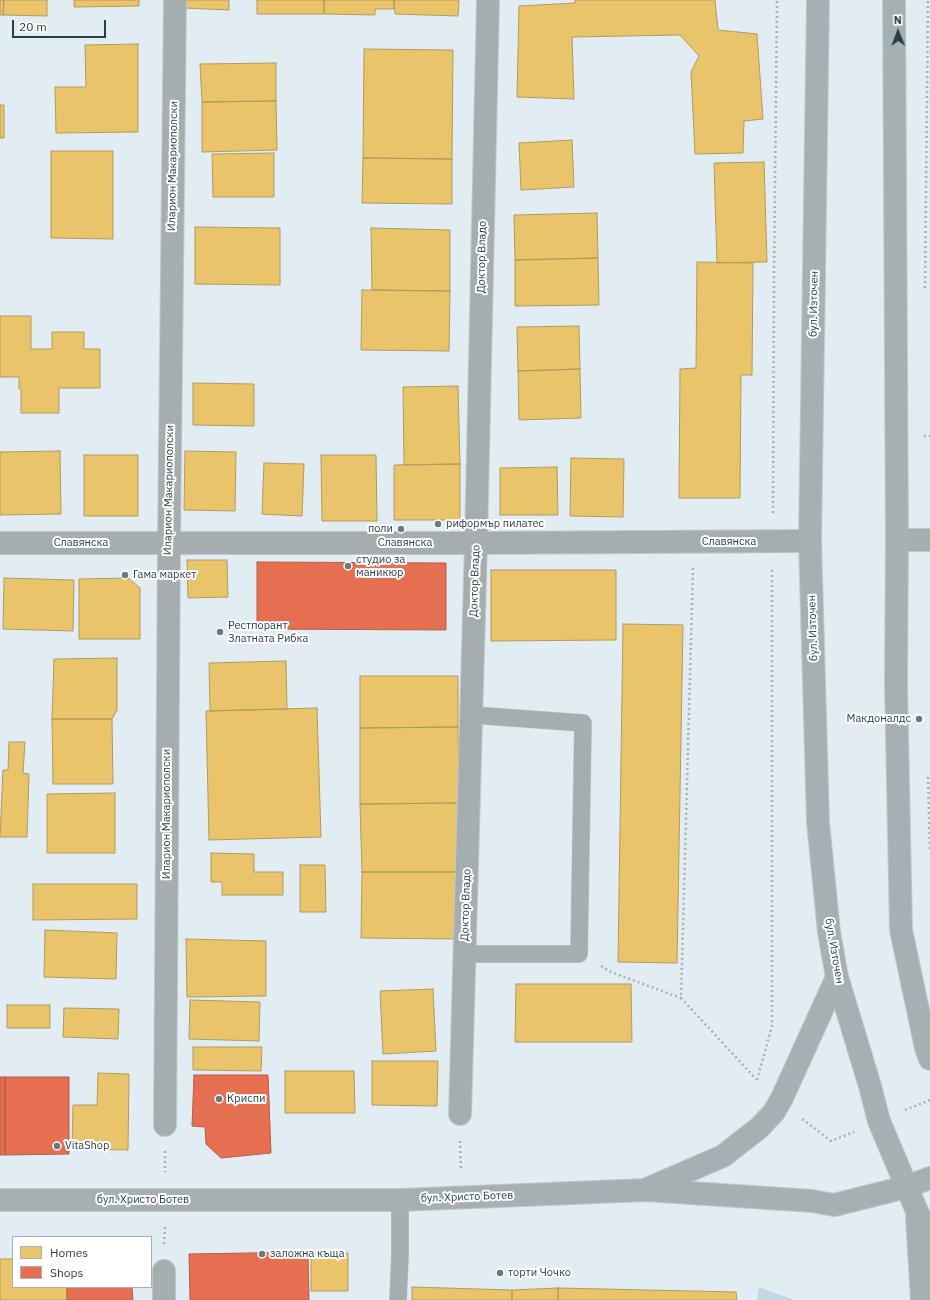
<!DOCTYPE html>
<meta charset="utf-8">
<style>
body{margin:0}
#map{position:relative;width:930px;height:1300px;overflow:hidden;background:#e1edf3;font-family:"IBM Plex Sans",sans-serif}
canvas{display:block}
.legend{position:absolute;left:12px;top:1236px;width:140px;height:52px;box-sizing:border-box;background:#fff;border:1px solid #abb1b4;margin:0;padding:5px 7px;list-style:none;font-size:12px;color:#2c3c43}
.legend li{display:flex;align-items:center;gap:8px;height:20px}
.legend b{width:20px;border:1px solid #abb1b4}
.north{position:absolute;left:878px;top:12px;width:40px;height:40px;-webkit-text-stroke:3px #fff;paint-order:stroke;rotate:359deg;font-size:11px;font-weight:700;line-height:16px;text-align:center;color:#2c3c43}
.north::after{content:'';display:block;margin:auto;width:14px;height:18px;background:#2c3c43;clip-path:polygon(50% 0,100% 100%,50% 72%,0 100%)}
.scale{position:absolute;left:12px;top:20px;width:94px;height:18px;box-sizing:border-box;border:2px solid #2c3c43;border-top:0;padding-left:5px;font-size:12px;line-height:14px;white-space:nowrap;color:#2c3c43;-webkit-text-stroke:3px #fff;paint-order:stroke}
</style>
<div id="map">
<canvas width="930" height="1300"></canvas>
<ul class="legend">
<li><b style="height:11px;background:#e9c46a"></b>Homes</li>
<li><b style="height:11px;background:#e76f51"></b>Shops</li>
</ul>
<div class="north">N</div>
<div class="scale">20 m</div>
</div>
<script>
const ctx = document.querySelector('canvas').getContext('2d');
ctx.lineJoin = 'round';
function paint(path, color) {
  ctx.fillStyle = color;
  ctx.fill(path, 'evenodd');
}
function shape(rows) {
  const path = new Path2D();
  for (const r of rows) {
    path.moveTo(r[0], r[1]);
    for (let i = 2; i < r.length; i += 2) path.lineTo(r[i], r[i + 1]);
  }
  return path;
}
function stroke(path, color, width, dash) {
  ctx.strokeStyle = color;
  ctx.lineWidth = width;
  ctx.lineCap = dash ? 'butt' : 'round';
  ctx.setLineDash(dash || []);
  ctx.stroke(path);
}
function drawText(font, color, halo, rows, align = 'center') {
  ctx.font = font + ' "IBM Plex Sans",sans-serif';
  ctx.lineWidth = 4;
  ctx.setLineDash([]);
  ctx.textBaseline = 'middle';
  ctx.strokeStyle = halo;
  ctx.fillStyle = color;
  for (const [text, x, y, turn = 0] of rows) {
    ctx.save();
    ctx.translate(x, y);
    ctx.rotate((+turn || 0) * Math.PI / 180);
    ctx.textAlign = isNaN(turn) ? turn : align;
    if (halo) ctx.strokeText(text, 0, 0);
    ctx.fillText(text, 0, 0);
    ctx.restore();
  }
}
const green = shape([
 [759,1287,794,1300,757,1300]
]);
const homes = shape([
 [0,0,4,0,3,15,0,15,0,0],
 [4,0,47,0,47,16,3,15,4,0],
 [74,0,139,0,139,6,74,7,74,0],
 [183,0,229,0,229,10,183,8,183,0],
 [257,0,324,0,324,14,257,14,257,0],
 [324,0,394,0,394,9,375,9,375,15,324,14,324,0],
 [394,0,459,0,458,16,395,14,394,0],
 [575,0,715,0,718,30,757,34,763,119,744,121,743,153,695,154,691,72,699,56,680,35,572,37,574,99,517,97,519,6,575,3,575,0],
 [138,44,138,132,56,133,55,87,86,87,85,45,138,44],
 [364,49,453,50,452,159,363,158,364,49],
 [276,63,276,101,202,102,200,64,276,63],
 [276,101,277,150,202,152,202,102,276,101],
 [0,105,4,105,4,138,0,138,0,105],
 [572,140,574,187,521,190,519,143,572,140],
 [51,151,113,151,113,239,51,238,51,151],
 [274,153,274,197,213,197,212,154,274,153],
 [363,158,452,159,452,204,362,203,363,158],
 [764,162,767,262,717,263,714,163,764,162],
 [597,213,598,258,515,260,514,215,597,213],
 [195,227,280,228,280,285,195,284,195,227],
 [371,228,450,230,450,291,372,290,371,228],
 [598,258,599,305,515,306,515,260,598,258],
 [697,262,753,263,752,375,741,375,740,498,679,498,680,369,696,368,697,262],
 [362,290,450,291,449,351,361,350,362,290],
 [0,316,31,316,31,349,52,349,52,332,84,332,84,349,100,349,100,388,59,388,59,413,21,413,21,389,19,389,19,377,0,377,0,316],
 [579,326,580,369,518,371,517,327,579,326],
 [580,369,581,418,519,420,518,371,580,369],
 [193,383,254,384,254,426,193,425,193,383],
 [458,386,460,464,404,465,403,387,458,386],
 [60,451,61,514,0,515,0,452,60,451],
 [185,451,236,452,235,511,184,510,185,451],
 [84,455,138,455,138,516,84,516,84,455],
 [321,455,376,455,377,521,322,521,321,455],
 [571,458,624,459,623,517,570,516,571,458],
 [264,463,304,464,302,516,262,514,264,463],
 [460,464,460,520,394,520,394,465,460,464],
 [557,467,558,515,500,515,500,468,557,467],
 [187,560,227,560,228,597,188,598,187,560],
 [491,570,616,570,616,640,491,641,491,570],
 [4,578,74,580,73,631,3,629,4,578],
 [128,578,140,588,140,639,79,639,79,579,128,578],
 [623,624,683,625,677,963,618,962,623,624],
 [117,658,117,710,112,719,52,719,54,659,117,658],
 [286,661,287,709,210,711,209,663,286,661],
 [360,676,458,676,458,727,360,728,360,676],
 [317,708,321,837,209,840,206,711,317,708],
 [52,719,112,719,113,784,53,784,52,719],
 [458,727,459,803,360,804,360,728,458,727],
 [9,742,25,742,23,773,29,774,27,837,0,837,3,770,8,770,9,742],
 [115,793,115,853,47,853,47,794,115,793],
 [459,803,458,872,362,872,360,804,459,803],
 [211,853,254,854,254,872,283,872,283,895,222,895,222,882,211,882,211,853],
 [300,865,325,865,326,912,300,912,300,865],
 [362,872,458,872,458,939,361,938,362,872],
 [33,884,137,884,137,919,33,920,33,884],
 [45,930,117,933,116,979,44,977,45,930],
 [186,939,266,941,266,996,187,997,186,939],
 [516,984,631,984,632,1042,515,1042,516,984],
 [433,989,436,1051,383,1054,380,991,433,989],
 [190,1000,260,1002,259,1041,189,1039,190,1000],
 [7,1005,50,1005,50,1028,7,1028,7,1005],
 [64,1008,119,1009,118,1039,63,1037,64,1008],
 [193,1047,262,1047,261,1071,193,1070,193,1047],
 [372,1061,438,1061,437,1106,372,1105,372,1061],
 [285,1071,354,1071,355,1113,285,1113,285,1071],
 [98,1073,129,1074,128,1150,72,1149,73,1105,97,1105,98,1073],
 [311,1253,348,1253,348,1291,311,1291,311,1253],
 [0,1259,13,1259,13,1287,67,1287,67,1300,0,1300,0,1259],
 [412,1287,512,1290,512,1300,412,1300,412,1287],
 [558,1288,736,1292,737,1300,558,1300,558,1288],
 [558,1288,558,1300,512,1300,512,1290,558,1288]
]);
const shops = shape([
 [257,562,446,563,446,630,257,629,257,562],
 [194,1075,268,1075,271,1153,221,1158,206,1144,205,1127,192,1126,194,1075],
 [0,1077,5,1077,5,1155,0,1155,0,1077],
 [5,1077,69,1077,69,1154,5,1155,5,1077],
 [308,1252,309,1300,190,1300,189,1254,308,1252],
 [67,1287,132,1287,133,1300,67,1300,67,1287]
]);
const path = shape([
 [925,288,928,0],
 [924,436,930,436],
 [773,513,774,280,777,0],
 [693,568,681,998,756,1079],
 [928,777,930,850],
 [601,966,611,972,681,998],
 [757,1080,772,1026,772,568],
 [905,1110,930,1100],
 [802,1119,831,1141,854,1132],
 [460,1141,461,1170],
 [165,1151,165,1172],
 [164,1244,165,1227]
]);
const service = shape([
 [464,954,579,954,583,723,472,715],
 [398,1300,400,1255,400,1200]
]);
const minor = shape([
 [897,540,930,540],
 [0,543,476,543,810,541],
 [460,1114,476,543,488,0],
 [165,1125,169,543,175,0],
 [164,1271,164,1300]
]);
const primary = shape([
 [818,0,810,541,818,822,829,932,837,977,870,1086,879,1121,916,1209,930,1238],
 [894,0,897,540,896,684,901,930,926,1048,930,1059],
 [649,1188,723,1156,759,1128,774,1112,782,1098,837,977],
 [0,1200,400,1200,646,1190,812,1201,834,1205,906,1187,930,1178],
 [917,1218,922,1300]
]);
const markers = [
 [438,524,4,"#6b7a81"],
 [401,529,4,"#6b7a81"],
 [348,566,4,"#6b7a81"],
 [125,575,4,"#6b7a81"],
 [220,632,4,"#6b7a81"],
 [919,719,4,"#6b7a81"],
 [219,1099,4,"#6b7a81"],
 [57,1146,4,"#6b7a81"],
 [262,1254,4,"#6b7a81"],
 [500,1273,4,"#6b7a81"]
];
const streetNames = [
 ["Иларион Макариополски",173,166,-89],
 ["Доктор Владо",482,257,-89],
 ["бул. Източен",814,304,-89],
 ["Иларион Макариополски",169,490,-89],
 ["Славянска",729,542],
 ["Славянска",81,543],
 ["Славянска",405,543],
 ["Доктор Владо",475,581,-88],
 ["бул. Източен",813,628,-92],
 ["Иларион Макариополски",167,814,-90],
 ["Доктор Владо",466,905,-88],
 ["бул. Източен",834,951,80],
 ["бул. Христо Ботев",467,1197,-2],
 ["бул. Христо Ботев",143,1200]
];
const poiNames = [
 ["риформър пилатес",446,524],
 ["поли",393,529,"right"],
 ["студио за",356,560],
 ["маникюр",356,573],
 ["Гама маркет",133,575],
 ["Рестпорант",228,626],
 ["Златната Рибка",228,639],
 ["Макдоналдс",911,719,"right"],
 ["Криспи",227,1099],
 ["VitaShop",65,1146],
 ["заложна къща",270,1254],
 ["торти Чочко",508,1273]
];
paint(green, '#c1d8e3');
paint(homes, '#e9c46a');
stroke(homes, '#b09b5e', 1);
paint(shops, '#e76f51');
stroke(shops, '#af604d', 1);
stroke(service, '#bec9ce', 18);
stroke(minor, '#bec9ce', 24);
stroke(primary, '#bec9ce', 24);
stroke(path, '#a8b1b2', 2.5, [2, 3]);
stroke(service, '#a6adae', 17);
stroke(minor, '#a6adae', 22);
stroke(primary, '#a5b0b2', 22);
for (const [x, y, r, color] of markers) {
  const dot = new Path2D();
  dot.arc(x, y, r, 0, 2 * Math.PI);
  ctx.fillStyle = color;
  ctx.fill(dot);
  stroke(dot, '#fff', 1.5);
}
drawText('11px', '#2c3c43', '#fff', streetNames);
drawText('11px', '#2c3c43', '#fff', poiNames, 'left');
</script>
